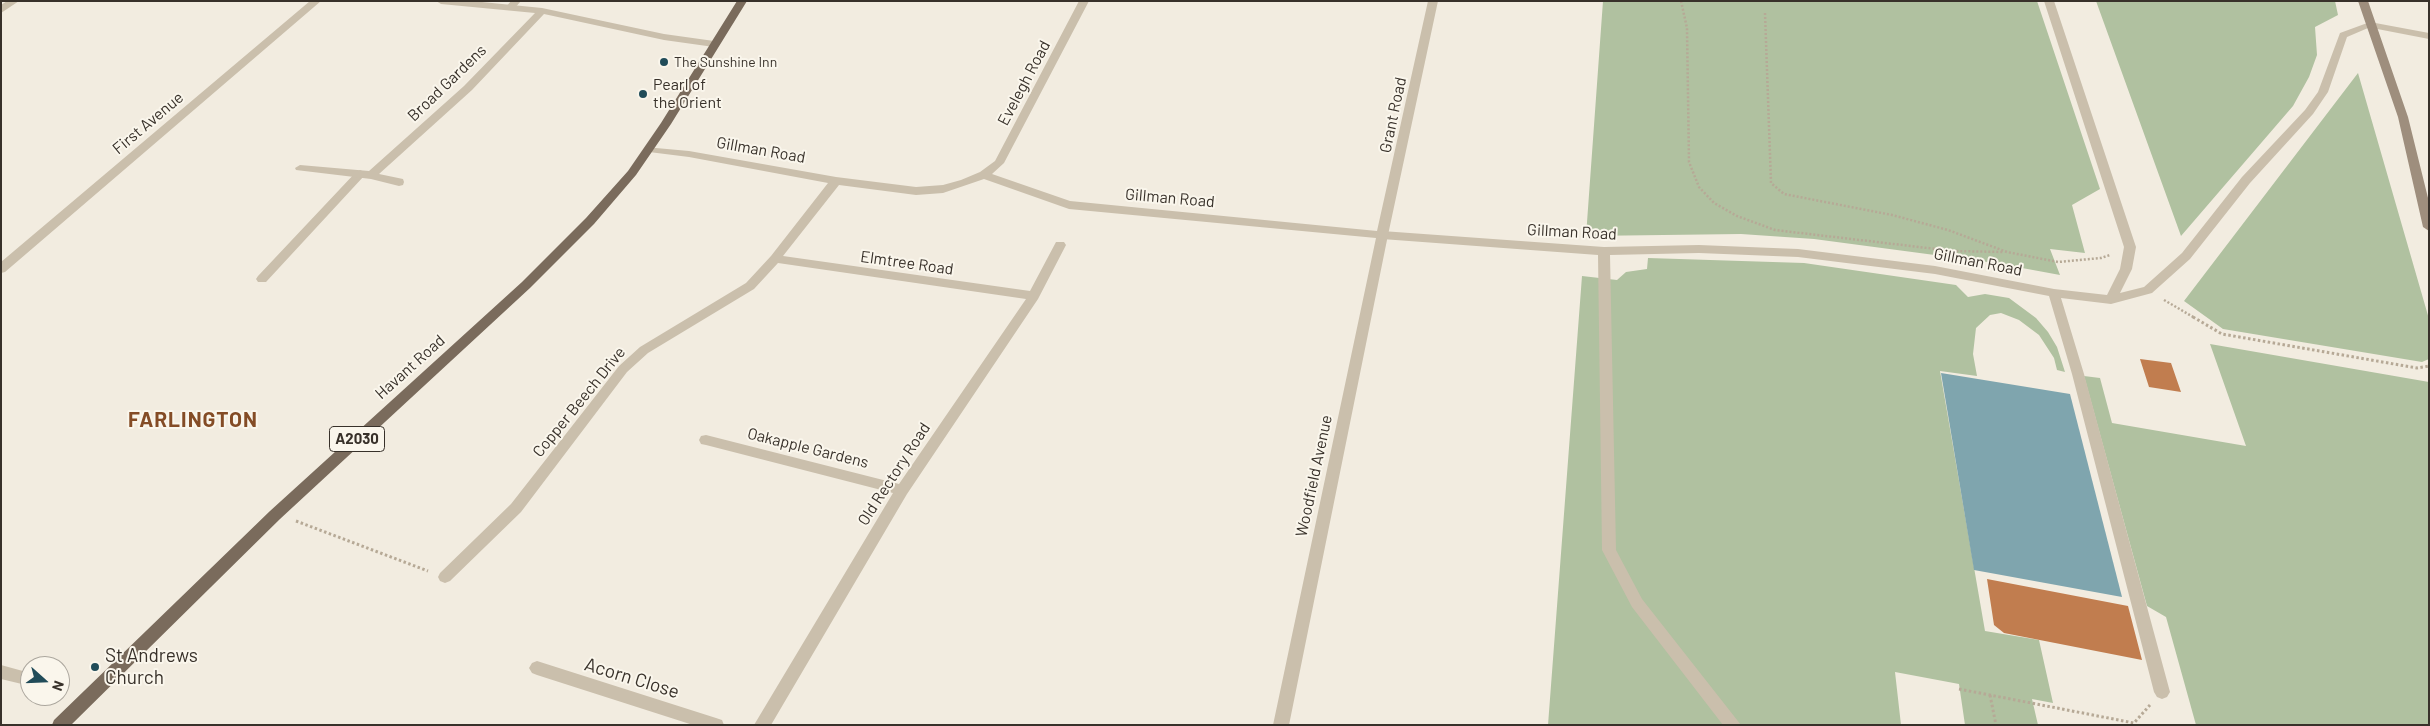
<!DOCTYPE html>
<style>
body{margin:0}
#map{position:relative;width:2430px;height:726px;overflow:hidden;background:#f2ece0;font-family:Barlow,sans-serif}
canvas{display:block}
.frame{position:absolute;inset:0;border:2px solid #38312a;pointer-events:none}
.north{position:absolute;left:20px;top:656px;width:50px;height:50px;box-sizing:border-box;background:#faf6ec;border:1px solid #aca79e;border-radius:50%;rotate:110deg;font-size:14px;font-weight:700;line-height:20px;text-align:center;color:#38312a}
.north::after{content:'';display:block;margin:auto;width:18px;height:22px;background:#214c59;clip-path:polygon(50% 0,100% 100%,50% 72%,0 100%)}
</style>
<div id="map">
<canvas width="2430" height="726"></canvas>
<div class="frame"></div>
<div class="north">N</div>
</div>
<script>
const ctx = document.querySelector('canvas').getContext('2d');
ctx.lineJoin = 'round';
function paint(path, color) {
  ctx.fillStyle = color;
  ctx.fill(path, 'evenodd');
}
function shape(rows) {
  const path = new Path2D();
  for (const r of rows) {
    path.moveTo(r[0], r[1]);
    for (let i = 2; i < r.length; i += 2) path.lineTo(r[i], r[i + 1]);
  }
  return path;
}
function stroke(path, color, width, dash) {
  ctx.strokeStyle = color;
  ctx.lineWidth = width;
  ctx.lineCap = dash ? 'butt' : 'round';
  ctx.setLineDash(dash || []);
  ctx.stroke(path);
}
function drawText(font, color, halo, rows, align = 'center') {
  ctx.font = font + ' Barlow,sans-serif';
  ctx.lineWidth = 4;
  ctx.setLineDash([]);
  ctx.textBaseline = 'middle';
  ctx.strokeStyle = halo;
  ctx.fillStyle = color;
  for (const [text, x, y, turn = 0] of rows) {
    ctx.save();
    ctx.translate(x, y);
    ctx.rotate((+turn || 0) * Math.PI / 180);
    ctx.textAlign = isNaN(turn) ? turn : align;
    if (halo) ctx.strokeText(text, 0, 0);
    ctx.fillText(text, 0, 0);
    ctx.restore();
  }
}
const green = shape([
 [1603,1,2037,1,2100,189,2072,205,2085,253,2050,249,2060,275,1995,263,1814,239,1741,234,1586,236],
 [2096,1,2335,1,2338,15,2315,27,2317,55,2309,77,2293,106,2181,236],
 [2358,73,2429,319,2429,359,2422,362,2223,329,2184,301],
 [1648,258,1804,263,1956,285,1968,297,1985,294,2009,298,2036,318,2048,332,2057,347,2065,372,2057,370,2054,358,2039,335,2019,320,2001,313,1990,315,1976,328,1973,354,1977,376,1940,371,1985,631,2039,640,2053,703,2032,699,2038,725,1965,725,1959,684,1895,672,1901,725,1548,725,1582,276,1617,280,1626,272,1647,269],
 [2210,344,2429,382,2429,725,2196,725,2166,617,2147,606,2084,376,2100,378,2112,423,2246,446]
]);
const water = shape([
 [1941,373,2070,394,2122,597,1974,570]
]);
const building = shape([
 [2140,359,2171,363,2181,392,2149,387],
 [1987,579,2128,606,2142,660,2004,633,1994,625]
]);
const pathFar1 = shape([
 [1681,1,1687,28,1689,162,1699,187,1714,203,1737,216,1775,230,1953,251,2004,252],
 [1765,13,1771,183,1784,194,1892,215,1948,230,2007,252,2058,262,2101,258,2110,255],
 [2164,300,2195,318]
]);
const path = shape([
 [2193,317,2222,334,2417,368,2429,366],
 [296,521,428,571],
 [60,687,69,689],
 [1959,689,2134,723,2150,705],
 [1990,695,1996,725]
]);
const service = shape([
 [511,1,521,1,513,10,507,10,505,8,511,1],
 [2044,1,2054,1,2136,247,2132,269,2120,293,2144,287,2182,253,2242,177,2305,110,2318,92,2340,33,2370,22,2375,25,2347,37,2328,92,2313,114,2250,183,2190,259,2152,293,2111,304,2061,298,2084,374,2170,692,2167,697,2162,699,2157,697,2154,692,2072,374,2049,296,1935,274,1798,257,1699,253,1610,255,1616,550,1642,599,1741,725,1723,725,1632,607,1602,550,1598,255,1382,239,1376,235,1382,231,1604,247,1699,245,1798,249,1935,266,2054,289,2107,295,2120,269,2124,247,2044,1],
 [360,170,364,172,365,174,364,176,266,282,258,282,256,279,258,276,356,172,360,170]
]);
const minor = shape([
 [7,1,19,1,1,13,1,5,7,1],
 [310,1,321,1,5,272,1,273,1,262,310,1],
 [436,1,472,1,542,8,664,34,714,41,719,44,714,47,664,40,544,14,472,90,379,174,403,179,404,182,403,185,399,186,371,179,296,170,295,168,300,165,369,171,464,86,535,13,441,4,436,1],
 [1079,1,1089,1,1004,163,992,174,1070,201,1377,231,1428,1,1438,1,1388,235,1289,725,1273,725,1376,238,1069,209,984,179,943,193,916,195,839,185,783,256,1030,291,1056,242,1064,242,1066,245,1038,299,907,494,771,725,754,725,893,493,706,445,701,444,699,440,701,436,706,435,899,484,1026,299,778,263,754,289,648,353,627,372,521,512,450,581,445,583,440,581,438,577,440,573,511,504,619,366,640,347,746,283,771,256,828,183,689,157,649,152,644,149,645,147,689,151,836,177,916,187,943,185,961,180,980,172,995,161,1079,1],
 [537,661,716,718,722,720,724,725,693,725,537,675,532,673,529,668,532,663,537,661],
 [1,665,30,673,30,683,26,685,1,679,1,665]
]);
const tertiary = shape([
 [2370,22,2429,33,2429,39,2367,27,2367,23,2370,22]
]);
const secondary = shape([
 [2358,1,2368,1,2408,117,2429,202,2429,231,2423,227,2398,117,2358,1]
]);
const primary = shape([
 [737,1,747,1,671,124,636,175,594,224,530,288,280,519,71,725,52,725,54,720,270,511,522,282,586,218,628,171,661,123,737,1]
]);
const markers = [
 [664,62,5,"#214c59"],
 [643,94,5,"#214c59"],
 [95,667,5,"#214c59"]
];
const farPoinames = [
 ["The Sunshine Inn",674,62]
];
const shields = [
 [357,439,55]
];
const shieldNames = [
 ["A2030",357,439]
];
const streetNames = [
 ["Broad Gardens",447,83,-44],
 ["Evelegh Road",1024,83,-62],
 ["Grant Road",1393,115,-78],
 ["First Avenue",148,123,-40],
 ["Gillman Road",761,150,10],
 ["Gillman Road",1170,198,5],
 ["Gillman Road",1572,232,3],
 ["Gillman Road",1978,262,11],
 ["Elmtree Road",907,263,8],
 ["Havant Road",410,367,-42],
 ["Copper Beech Drive",579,402,-51],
 ["Oakapple Gardens",808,448,14],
 ["Old Rectory Road",894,474,-57],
 ["Woodfield Avenue",1314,476,-78]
];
const poiNames = [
 ["Pearl of",653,85],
 ["the Orient",653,103]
];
const nearPoinames = [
 ["St Andrews",105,656],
 ["Church",105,678]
];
const nearStreetnames = [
 ["Acorn Close",632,678,17]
];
const districtNames = [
 ["FARLINGTON",193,420]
];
paint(green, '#b0c1a0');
paint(water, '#7fa5ae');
paint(building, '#c17d4f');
stroke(pathFar1, '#b6a996', 2.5, [2, 2]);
stroke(path, '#b6a996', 3, [2.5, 2.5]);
paint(service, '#cabfac');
paint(minor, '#cabfac');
paint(tertiary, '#cabfac');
paint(secondary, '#9e8e7d');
paint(primary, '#7a6b5c');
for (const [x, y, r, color] of markers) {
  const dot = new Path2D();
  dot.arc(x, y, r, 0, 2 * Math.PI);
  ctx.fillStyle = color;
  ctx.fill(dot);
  stroke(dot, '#faf6ec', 2);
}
drawText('14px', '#38312a', '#faf6ec', farPoinames, 'left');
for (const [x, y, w] of shields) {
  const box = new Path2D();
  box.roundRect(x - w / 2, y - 12.5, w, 25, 4);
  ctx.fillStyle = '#faf6ec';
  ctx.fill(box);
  stroke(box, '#38312a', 1);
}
drawText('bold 15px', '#38312a', null, shieldNames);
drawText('16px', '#38312a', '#faf6ec', streetNames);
drawText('16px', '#38312a', '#faf6ec', poiNames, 'left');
drawText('19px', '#38312a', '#faf6ec', nearPoinames, 'left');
drawText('19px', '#38312a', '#faf6ec', nearStreetnames);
ctx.letterSpacing = '1px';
drawText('bold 21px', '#844c26', '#faf6ec', districtNames);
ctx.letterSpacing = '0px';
</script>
